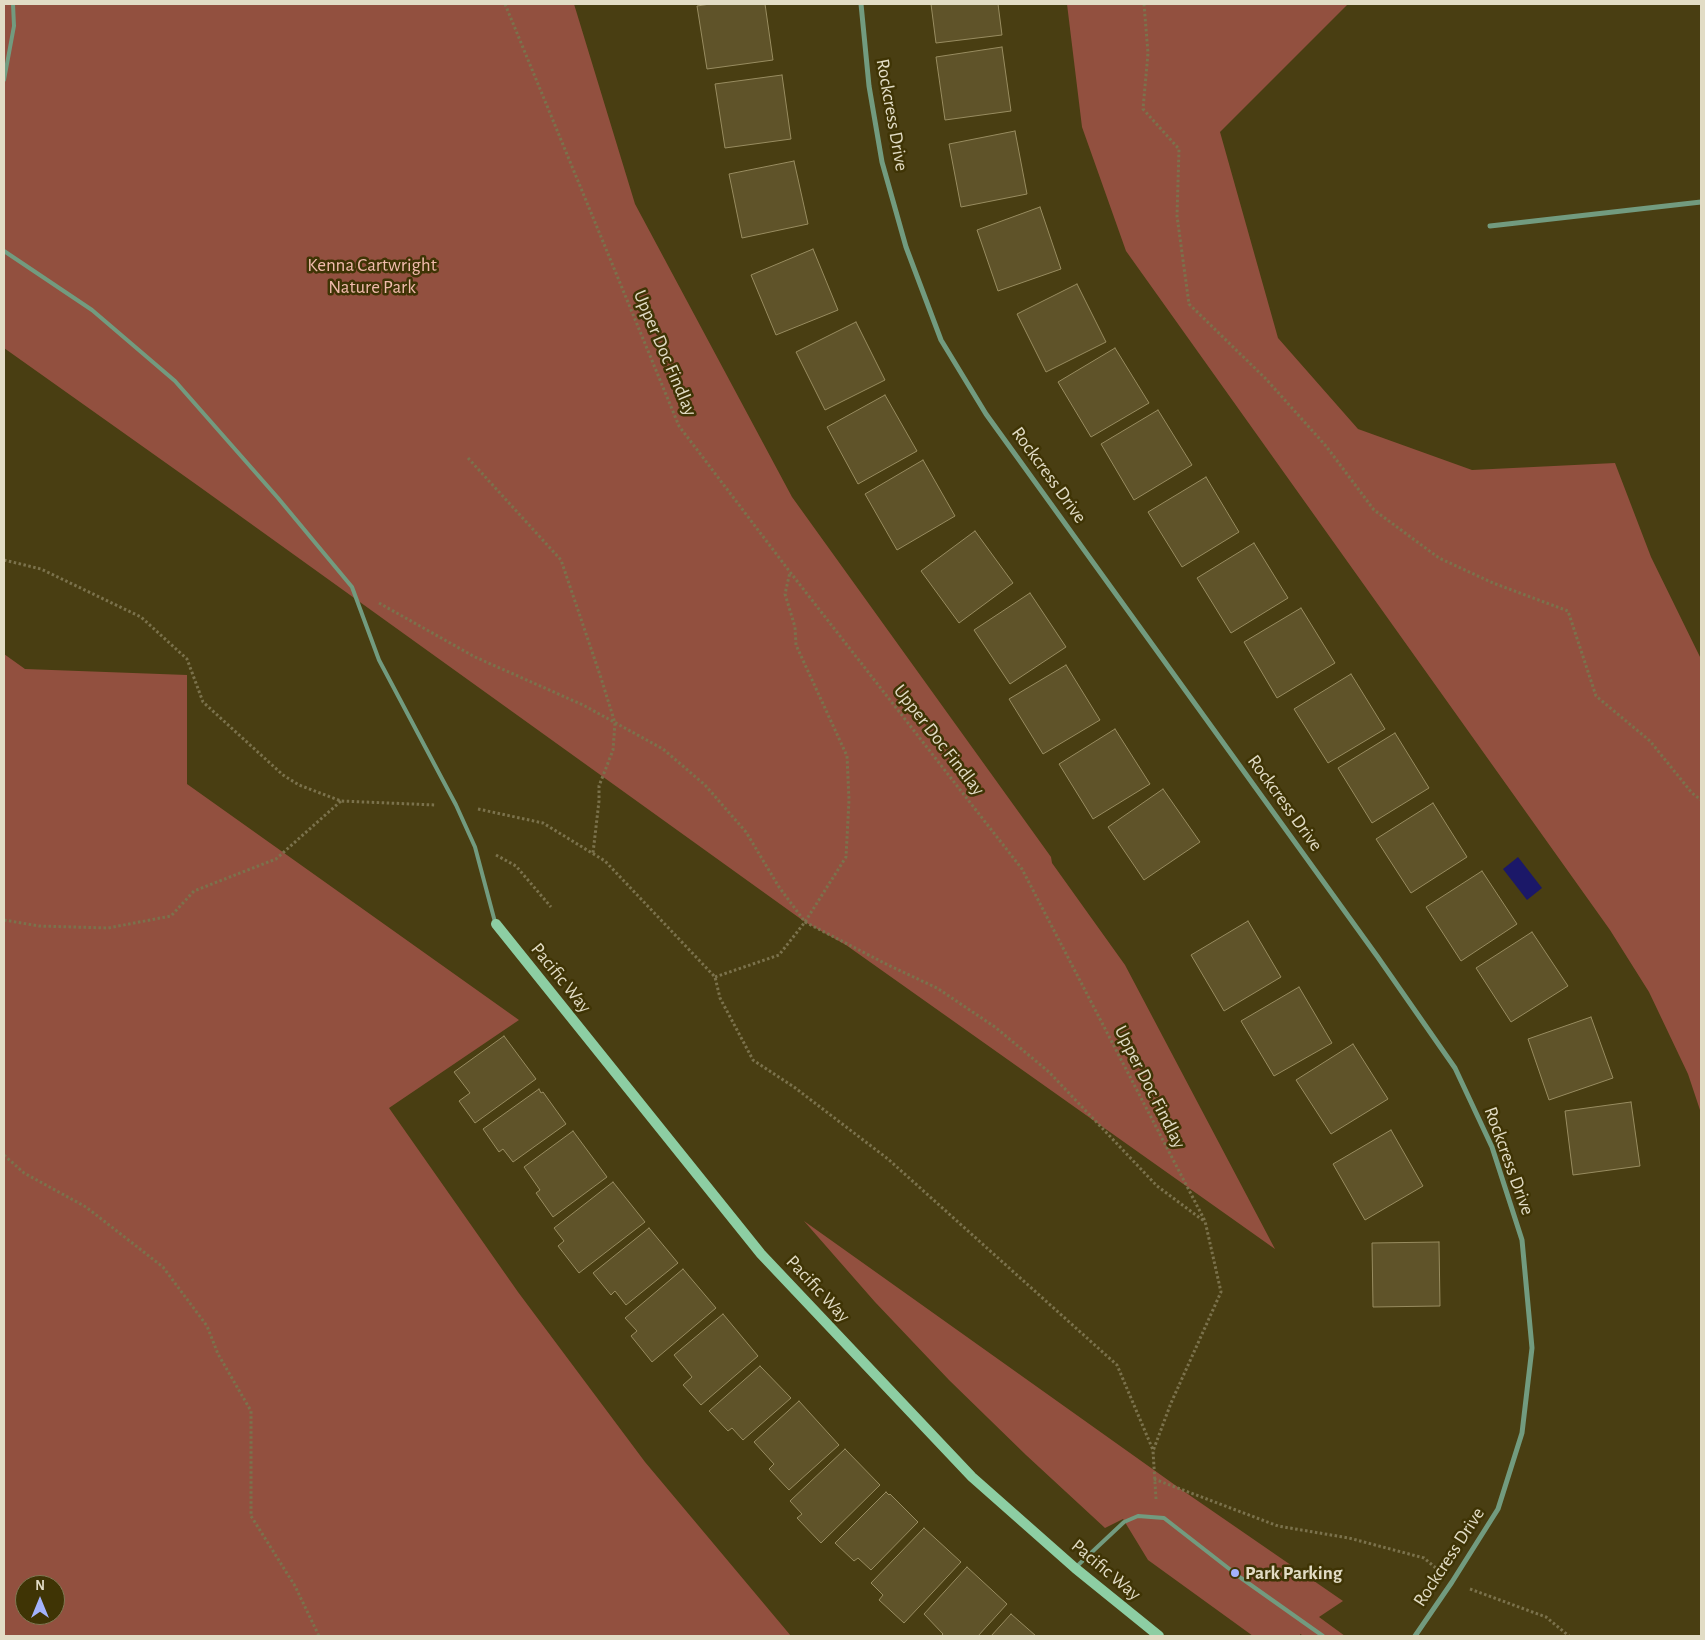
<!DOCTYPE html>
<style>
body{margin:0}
#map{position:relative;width:1705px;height:1640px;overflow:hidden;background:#493e12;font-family:"Alegreya Sans",sans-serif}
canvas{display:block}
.frame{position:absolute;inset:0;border:5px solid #e2dcc5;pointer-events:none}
.north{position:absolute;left:15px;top:1575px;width:50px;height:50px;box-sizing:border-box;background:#3f3405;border:1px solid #807752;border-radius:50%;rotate:0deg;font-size:14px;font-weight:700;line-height:20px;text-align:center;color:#e2dcc5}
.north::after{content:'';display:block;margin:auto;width:18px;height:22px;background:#a3b2fd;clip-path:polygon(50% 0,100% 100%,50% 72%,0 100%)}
</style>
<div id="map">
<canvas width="1705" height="1640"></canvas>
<div class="frame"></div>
<div class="north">N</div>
</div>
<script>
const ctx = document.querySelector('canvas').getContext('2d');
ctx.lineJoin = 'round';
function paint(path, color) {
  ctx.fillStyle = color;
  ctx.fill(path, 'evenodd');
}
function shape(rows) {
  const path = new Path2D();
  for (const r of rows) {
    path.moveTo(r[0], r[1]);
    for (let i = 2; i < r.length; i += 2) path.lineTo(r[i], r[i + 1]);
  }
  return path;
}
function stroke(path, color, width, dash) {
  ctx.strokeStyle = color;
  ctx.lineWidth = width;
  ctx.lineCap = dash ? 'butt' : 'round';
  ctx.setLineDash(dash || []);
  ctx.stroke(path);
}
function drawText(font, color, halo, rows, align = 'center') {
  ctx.font = font + ' "Alegreya Sans",sans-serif';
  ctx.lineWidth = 5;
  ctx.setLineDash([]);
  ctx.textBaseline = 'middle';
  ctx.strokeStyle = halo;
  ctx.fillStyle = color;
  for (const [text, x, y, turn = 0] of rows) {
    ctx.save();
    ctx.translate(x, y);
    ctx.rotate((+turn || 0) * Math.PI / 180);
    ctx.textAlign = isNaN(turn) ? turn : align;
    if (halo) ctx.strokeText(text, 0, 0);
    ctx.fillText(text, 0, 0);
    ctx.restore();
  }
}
const green = shape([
 [4,4,574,4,635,204,792,497,1051,857,1052,863,1125,965,1275,1249,846,945,805,922,197,485,4,348],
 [1067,4,1348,4,1220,132,1278,338,1358,429,1472,470,1615,463,1651,557,1701,659,1701,1113,1688,1074,1649,992,1610,930,1126,251,1082,127],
 [4,654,25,669,187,675,187,784,519,1020,389,1108,518,1292,645,1462,791,1636,4,1636],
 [25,1585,55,1585,55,1615,25,1615],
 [804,1221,1182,1490,1343,1601,1319,1617,1345,1636,1304,1636,1300,1634,1300,1636,1253,1636,1148,1560,1123,1519,1105,1528,1026,1455,949,1380,875,1302]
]);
const water = shape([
 [1518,857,1542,888,1527,900,1503,869]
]);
const building = shape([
 [710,4,765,4,773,60,707,69,697,6,710,4],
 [931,4,998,4,1002,35,936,43,931,4],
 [1002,47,1011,111,945,120,936,57,1002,47],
 [782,75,791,139,725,148,715,84,782,75],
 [1015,131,1027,194,961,207,949,144,1015,131],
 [794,161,808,224,742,238,729,174,794,161],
 [1040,207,1061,269,998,291,977,230,1040,207],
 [813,249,838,310,776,335,751,275,813,249],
 [1077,284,1106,342,1046,372,1017,314,1077,284],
 [856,322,885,380,825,410,796,352,856,322],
 [1115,348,1149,403,1091,437,1058,382,1115,348],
 [885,395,917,451,858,484,827,427,885,395],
 [1158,410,1192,465,1134,500,1101,444,1158,410],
 [923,460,955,516,897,550,865,494,923,460],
 [1206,477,1239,532,1182,567,1148,512,1206,477],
 [975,531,1013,583,959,623,921,571,975,531],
 [1254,543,1288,598,1231,633,1197,578,1254,543],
 [1030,593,1066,647,1010,684,974,630,1030,593],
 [1301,608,1335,663,1277,698,1244,642,1301,608],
 [1066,665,1100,720,1043,754,1009,699,1066,665],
 [1351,674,1385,729,1328,763,1294,709,1351,674],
 [1115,729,1150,784,1093,819,1059,764,1115,729],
 [1395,733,1429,788,1372,823,1338,768,1395,733],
 [1163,789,1200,842,1144,880,1108,827,1163,789],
 [1433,803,1467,857,1411,893,1376,839,1433,803],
 [1482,871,1517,924,1461,961,1426,907,1482,871],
 [1248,921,1281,977,1224,1011,1191,955,1248,921],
 [1532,932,1568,986,1511,1022,1476,968,1532,932],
 [1299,987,1332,1043,1274,1076,1241,1021,1299,987],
 [1591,1017,1613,1078,1549,1100,1528,1039,1591,1017],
 [504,1036,536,1079,475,1123,459,1101,470,1093,454,1072,504,1036],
 [1353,1044,1388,1099,1331,1134,1296,1080,1353,1044],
 [539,1089,541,1093,543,1092,566,1124,513,1162,503,1149,499,1152,483,1129,539,1089],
 [1631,1102,1640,1166,1573,1175,1565,1111,1631,1102],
 [1391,1130,1423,1186,1365,1220,1333,1164,1391,1130],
 [573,1131,607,1177,553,1217,536,1193,540,1190,524,1167,573,1131],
 [613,1182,645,1222,579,1273,558,1246,564,1241,554,1228,613,1182],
 [649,1228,678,1263,626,1305,615,1291,611,1295,593,1273,649,1228],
 [1439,1242,1440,1306,1373,1307,1372,1243,1439,1242],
 [683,1269,716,1308,652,1362,631,1336,637,1331,625,1318,683,1269],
 [723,1314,758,1356,701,1405,683,1385,692,1377,674,1355,723,1314],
 [760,1366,791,1398,743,1440,732,1428,728,1431,709,1411,760,1366],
 [799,1401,839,1445,789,1490,769,1469,774,1464,754,1442,799,1401],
 [845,1449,880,1485,821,1543,797,1518,802,1514,790,1501,845,1449],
 [886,1492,889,1495,890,1494,918,1522,871,1570,858,1558,854,1561,835,1543,886,1492],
 [924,1528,961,1562,904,1623,879,1600,883,1595,871,1583,924,1528],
 [967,1567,1007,1604,978,1636,941,1636,943,1634,924,1614,967,1567],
 [1011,1614,1036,1636,991,1636,1011,1614]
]);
const path = shape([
 [505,4,679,426,790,572,1022,869,1205,1221,1221,1292,1171,1403,1153,1451,1156,1499],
 [1144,4,1148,53,1143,109,1179,149,1177,216,1189,304,1266,379,1326,446,1374,510,1439,558,1493,583,1568,611,1596,696,1650,741,1692,793,1701,800],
 [468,458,561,560,601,678,615,723,613,750,599,786,599,801,593,853],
 [4,560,41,569,141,617,187,659,203,702,283,775,299,785,341,801,435,805],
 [379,603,475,657,583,705,663,749,705,785,746,832,779,887,805,922,888,965,937,988,995,1027,1049,1072,1157,1186,1204,1221],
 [478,809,543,823,605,861,715,977,720,998,753,1060,794,1087,888,1159,1117,1365,1153,1450],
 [496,855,516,866,551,907],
 [4,920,39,926,108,928,171,916,194,891,276,859,341,801],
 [715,977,779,955,805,922,846,857,849,800,847,756,796,645,795,627,785,594,790,572],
 [4,1155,24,1173,86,1207,163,1267,207,1326,218,1354,251,1411,251,1516,295,1586,319,1636],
 [1154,1479,1278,1526,1349,1538,1424,1558,1437,1569],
 [1470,1589,1546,1617,1569,1636]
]);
const lane = shape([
 [4,80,14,26,13,4],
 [4,251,92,310,175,381,278,498,352,587,379,660,456,805,475,847,495,922],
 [1076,1567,1124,1522,1138,1516,1164,1518,1241,1578,1323,1636]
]);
const street = shape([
 [861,4,869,86,882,162,906,247,941,340,986,414,1377,956,1455,1068,1492,1147,1522,1240,1532,1348,1522,1433,1498,1509,1452,1582,1415,1636],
 [1490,226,1701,202]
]);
const secondary = shape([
 [496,924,761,1254,972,1477,1075,1568,1159,1636]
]);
const markers = [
 [1235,1573,5,"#a3b2fd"]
];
const streetNames = [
 ["Rockcress Drive",892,115,80],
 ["Upper Doc Findlay",665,353,67],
 ["Rockcress Drive",1049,475,54],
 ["Upper Doc Findlay",939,740,52],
 ["Rockcress Drive",1285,803,54],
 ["Pacific Way",561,978,51],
 ["Upper Doc Findlay",1150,1087,63],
 ["Rockcress Drive",1509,1161,70],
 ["Pacific Way",818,1289,47],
 ["Rockcress Drive",1449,1557,-57],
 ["Pacific Way",1106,1570,40]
];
const parkNames = [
 ["Kenna Cartwright",372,265],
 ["Nature Park",372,287]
];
const poiNames = [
 ["Park Parking",1245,1573]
];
paint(green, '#92503f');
paint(water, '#1b1868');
paint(building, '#5f5329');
stroke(building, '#988c60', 1);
stroke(path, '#7b724c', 3, [2.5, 2.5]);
stroke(lane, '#729b7f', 4);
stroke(street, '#729b7f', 5);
stroke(secondary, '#8dcea3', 10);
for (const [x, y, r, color] of markers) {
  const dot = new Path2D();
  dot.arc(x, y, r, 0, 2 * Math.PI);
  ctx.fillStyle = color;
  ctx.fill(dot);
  stroke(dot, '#3f3405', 2);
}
drawText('19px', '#e2dcc5', '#3f3405', streetNames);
drawText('19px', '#f1bbad', '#3f3405', parkNames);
drawText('bold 19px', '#e2dcc5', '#3f3405', poiNames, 'left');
</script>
